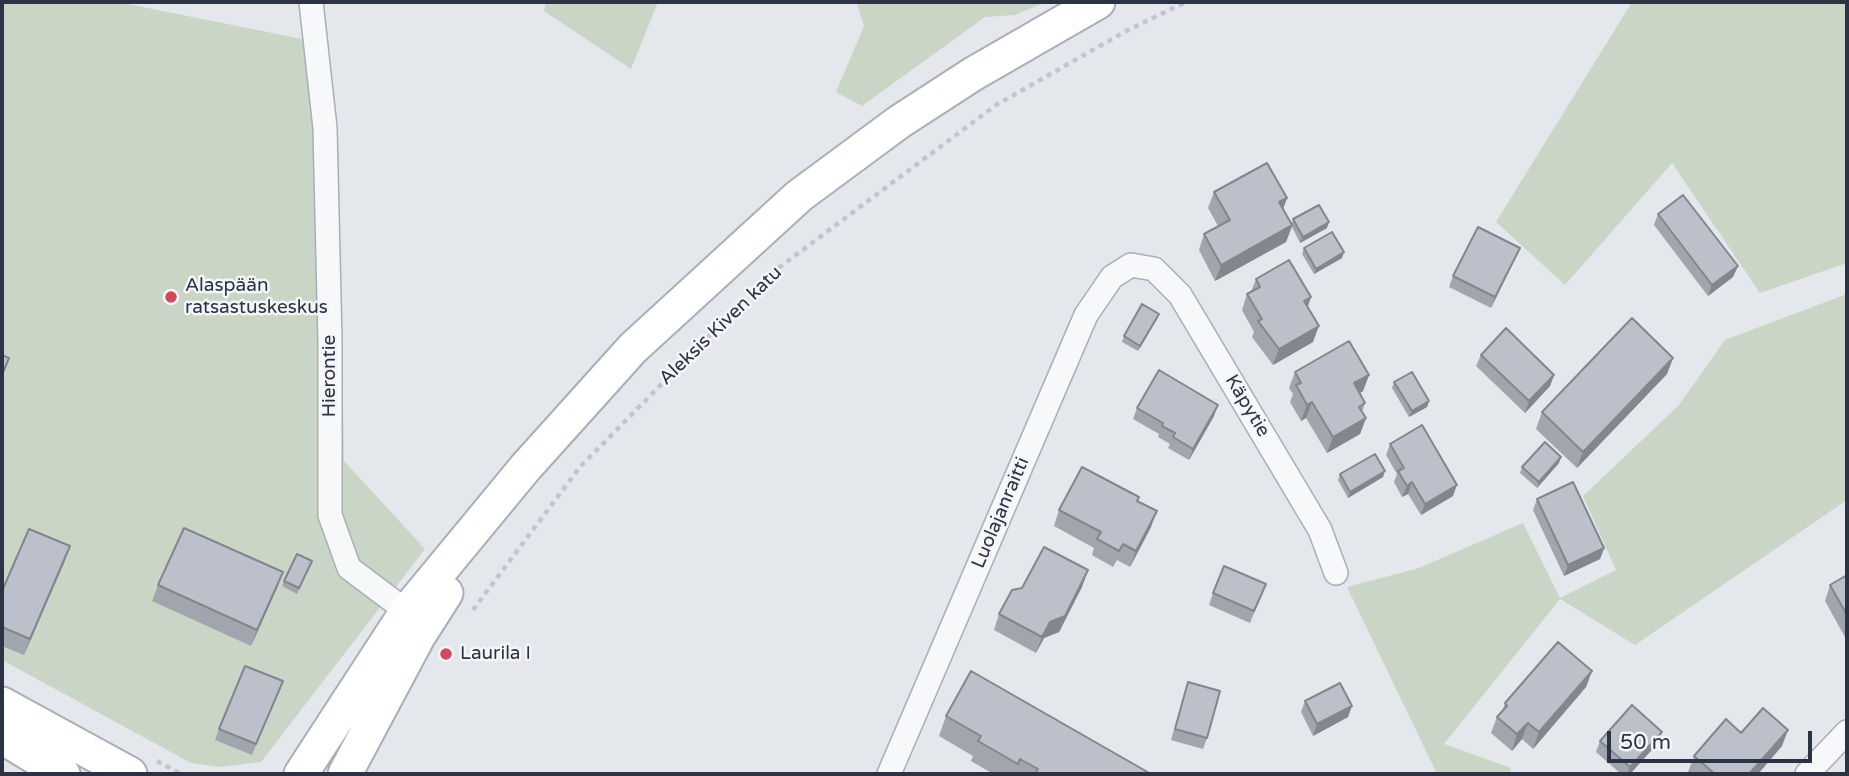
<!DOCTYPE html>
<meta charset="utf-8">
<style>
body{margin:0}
#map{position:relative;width:1849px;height:776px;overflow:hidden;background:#e4e7ec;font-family:"Varela Round",sans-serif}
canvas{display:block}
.frame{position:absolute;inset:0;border:4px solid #2b3445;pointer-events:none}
.scale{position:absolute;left:1607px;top:731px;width:205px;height:32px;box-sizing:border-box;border:4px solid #2b3445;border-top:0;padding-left:9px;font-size:21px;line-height:24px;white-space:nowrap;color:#2b3445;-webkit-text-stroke:5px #f4f6f9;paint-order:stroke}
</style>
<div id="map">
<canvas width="1849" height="776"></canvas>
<div class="frame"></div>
<div class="scale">50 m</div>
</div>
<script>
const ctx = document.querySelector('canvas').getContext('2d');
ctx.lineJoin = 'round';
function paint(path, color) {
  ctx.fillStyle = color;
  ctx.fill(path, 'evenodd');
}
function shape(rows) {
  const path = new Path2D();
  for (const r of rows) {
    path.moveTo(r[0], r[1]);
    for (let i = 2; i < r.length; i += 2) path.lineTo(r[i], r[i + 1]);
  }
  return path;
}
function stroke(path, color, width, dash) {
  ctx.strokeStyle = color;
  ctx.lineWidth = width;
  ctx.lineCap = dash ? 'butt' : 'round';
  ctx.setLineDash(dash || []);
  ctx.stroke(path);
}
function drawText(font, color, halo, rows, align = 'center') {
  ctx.font = font + ' "Varela Round",sans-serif';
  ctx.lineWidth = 5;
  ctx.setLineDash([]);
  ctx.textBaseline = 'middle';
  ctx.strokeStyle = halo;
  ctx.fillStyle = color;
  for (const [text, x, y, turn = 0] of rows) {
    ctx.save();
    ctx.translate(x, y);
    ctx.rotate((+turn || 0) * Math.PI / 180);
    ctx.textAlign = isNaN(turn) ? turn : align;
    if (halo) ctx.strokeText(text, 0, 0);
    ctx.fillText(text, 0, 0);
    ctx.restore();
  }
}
const green = shape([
 [2,2,118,2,302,39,327,41,338,132,344,461,425,549,261,762,221,767,191,763,2,660],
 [546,2,658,2,631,69,544,11],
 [856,2,1046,2,1015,15,985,17,862,106,836,92,864,26],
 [1632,2,1847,2,1847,263,1760,293,1672,163,1565,285,1496,222],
 [1847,294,1847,500,1635,645,1560,599,1444,744,1511,768,1510,774,1437,774,1347,587,1419,568,1523,523,1560,598,1616,570,1583,496,1679,405,1725,340]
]);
const path = shape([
 [473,610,580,467,769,275,996,105,1128,30,1186,2],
 [157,761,181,774]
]);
const street = shape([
 [311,2,325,128,330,342,330,515,349,568,417,619],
 [889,774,1086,315,1112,277,1131,265,1154,269,1180,295,1320,530,1336,573],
 [1807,774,1847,732]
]);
const secondary = shape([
 [2,704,130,774],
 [2,737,63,774],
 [301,774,407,611,525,468,633,348,799,196,899,122,973,74,1098,2],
 [345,774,418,637,446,593]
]);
const wall = shape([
 [1214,192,1287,198,1283,209,1291,224,1293,219,1327,228,1300,243,1292,227,1286,242,1215,281,1199,250,1204,234,1218,226,1208,208],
 [1658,214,1738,266,1733,277,1708,296,1654,225],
 [1304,248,1342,258,1314,274,1302,254],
 [1520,248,1515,259,1491,308,1449,287,1453,276],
 [1256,279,1311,297,1308,306,1313,342,1273,365,1252,337,1254,332,1242,310,1247,294,1251,292],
 [1159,314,1157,319,1138,351,1122,342,1124,336],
 [1481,355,1554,375,1550,386,1525,413,1476,366],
 [1673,358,1667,374,1577,468,1536,429,1542,412],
 [1295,372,1369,375,1363,391,1360,393,1365,403,1362,412,1366,418,1360,434,1327,453,1306,418,1301,421,1290,402,1293,394,1289,388],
 [1394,382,1429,401,1427,407,1409,417,1392,388],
 [1137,408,1214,416,1189,460,1168,448,1170,444,1158,437,1159,434,1133,419],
 [1390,444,1453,496,1421,515,1408,494,1402,497,1394,482,1397,474,1386,455],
 [1559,463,1537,488,1520,473,1522,467],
 [1340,474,1383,477,1348,498,1338,480],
 [1537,499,1604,548,1600,559,1564,576,1533,510],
 [1138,501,1151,527,1130,567,1117,560,1113,567,1092,555,1094,548,1054,526,1059,510],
 [70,546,24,655,2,646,2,591],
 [310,567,297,594,282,586,284,581],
 [283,572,277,588,251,646,152,601,158,585],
 [1847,575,1847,638,1846,639,1825,601,1830,585],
 [1266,584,1250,623,1209,605,1213,593],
 [1082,587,1059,632,1044,638,1036,653,994,630,999,614,1022,588],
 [1592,671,1586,687,1533,749,1522,739,1512,751,1491,733,1497,717,1502,712,1505,703],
 [1188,682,1207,738,1203,749,1171,740],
 [278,692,252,755,215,740,219,729],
 [1305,701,1348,717,1313,736,1301,712],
 [946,716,1151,774,993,774,971,761,973,756,939,736],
 [1741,733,1782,746,1758,774,1690,774,1688,772,1694,756],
 [1600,741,1657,744,1630,774,1621,774,1596,752]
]);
const shadedWall = shape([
 [1287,198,1281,214,1279,202],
 [1329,222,1327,228,1300,243,1303,237],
 [1292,225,1286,242,1215,281,1221,265],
 [1520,248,1515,259,1491,308,1495,297],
 [1344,252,1342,258,1314,274,1316,269],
 [1738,266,1733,277,1708,296,1712,285],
 [1311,297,1305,313,1304,301],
 [1159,314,1157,319,1138,351,1140,346],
 [1319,326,1313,342,1273,365,1279,349],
 [1673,358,1667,374,1577,468,1583,452],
 [1369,375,1363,391,1348,400,1354,383],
 [1554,375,1550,386,1525,413,1529,401],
 [1429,401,1427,407,1409,417,1412,411],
 [1312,402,1306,418,1301,421,1307,405],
 [1218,405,1214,416,1189,460,1193,449],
 [1366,418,1360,434,1327,453,1333,437],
 [1561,457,1559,463,1537,488,1539,482],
 [1385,471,1383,477,1348,498,1350,492],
 [1412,482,1408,494,1402,497,1407,486],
 [1457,485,1453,496,1421,515,1425,504],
 [1157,511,1151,527,1130,567,1136,551],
 [70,546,64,563,24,655,30,639],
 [1604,548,1600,559,1564,576,1568,565],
 [1088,570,1082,587,1059,632,1044,638,1036,653,1042,637,1050,622],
 [283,572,277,588,251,646,257,630],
 [1592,671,1586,687,1533,749,1539,732],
 [1352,706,1348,717,1313,736,1317,724],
 [1528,723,1522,739,1512,751,1517,734],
 [1788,730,1782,746,1758,774,1749,774],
 [1662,732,1657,744,1630,774,1627,774,1630,767]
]);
const building = shape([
 [1267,163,1287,198,1279,202,1292,225,1221,265,1204,234,1230,220,1214,192,1267,163],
 [1683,195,1738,266,1712,285,1658,214,1683,195],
 [1319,205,1329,222,1303,237,1293,219,1319,205],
 [1478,227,1520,248,1495,297,1453,276,1478,227],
 [1332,232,1344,252,1316,269,1304,248,1332,232],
 [1289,260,1311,297,1304,301,1319,326,1279,349,1258,321,1262,319,1247,294,1260,287,1256,279,1289,260],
 [1142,304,1159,314,1140,346,1124,336,1142,304],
 [1632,318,1673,358,1583,452,1542,412,1632,318],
 [1506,328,1554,375,1529,401,1481,355,1506,328],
 [1349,341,1369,375,1354,383,1365,403,1359,407,1366,418,1333,437,1312,402,1307,405,1296,385,1301,383,1295,372,1349,341],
 [2,355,9,358,2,375,2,355],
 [1159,370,1218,405,1193,449,1173,437,1175,433,1162,426,1163,423,1137,408,1159,370],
 [1412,372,1429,401,1412,411,1394,382,1412,372],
 [1422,425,1457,485,1425,504,1412,482,1407,486,1398,471,1404,468,1390,444,1422,425],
 [1545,442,1561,457,1539,482,1522,467,1545,442],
 [1375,454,1385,471,1350,492,1340,474,1375,454],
 [1082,467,1139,497,1137,501,1157,511,1136,551,1123,544,1119,551,1097,539,1101,532,1059,510,1082,467],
 [1573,482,1604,548,1568,565,1537,499,1573,482],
 [184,528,283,572,257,630,158,585,184,528],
 [29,529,70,546,30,639,2,627,2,591,29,529],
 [1044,547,1088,570,1065,616,1050,622,1042,637,999,614,1012,590,1022,588,1044,547],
 [297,554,312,561,299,588,284,581,297,554],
 [1224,566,1266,584,1254,611,1213,593,1224,566],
 [1847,575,1847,615,1830,585,1847,575],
 [1558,642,1592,671,1539,732,1528,723,1517,734,1497,717,1507,706,1505,703,1558,642],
 [245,666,283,681,256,744,219,729,245,666],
 [971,671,1151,774,1035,774,1038,769,1020,759,1018,764,978,741,981,736,946,716,971,671],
 [1188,682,1220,691,1207,738,1175,729,1188,682],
 [1340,683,1352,706,1317,724,1305,701,1340,683],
 [1632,705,1662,732,1630,767,1600,741,1632,705],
 [1763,708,1788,730,1749,774,1715,774,1694,756,1726,719,1741,733,1763,708]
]);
const markers = [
 [171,297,7,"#d1495b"],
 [446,654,7,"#d1495b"]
];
const poiNames = [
 ["Alaspään",185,286],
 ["ratsastuskeskus",185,308],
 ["Laurila I",460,654]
];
const streetNames = [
 ["Aleksis Kiven katu",721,326,-44],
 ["Hierontie",330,376,-90],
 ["Käpytie",1247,406,59],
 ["Luolajanraitti",1001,513,-67]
];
paint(green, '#c9d6c5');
stroke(street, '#a9aeb7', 26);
stroke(secondary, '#a9aeb7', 37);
stroke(path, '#c2c5cb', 4.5, [5, 5]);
stroke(street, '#f7f8fa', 23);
stroke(secondary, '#fff', 33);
paint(wall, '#a1a5ae');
paint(shadedWall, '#83868d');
paint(building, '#bbc0ca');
stroke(building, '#83868d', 2);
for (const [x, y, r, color] of markers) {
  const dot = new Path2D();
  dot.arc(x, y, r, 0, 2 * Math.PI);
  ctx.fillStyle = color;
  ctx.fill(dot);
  stroke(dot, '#f4f6f9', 2.5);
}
drawText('19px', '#2b3445', '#f4f6f9', poiNames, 'left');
drawText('19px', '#2b3445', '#f4f6f9', streetNames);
</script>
